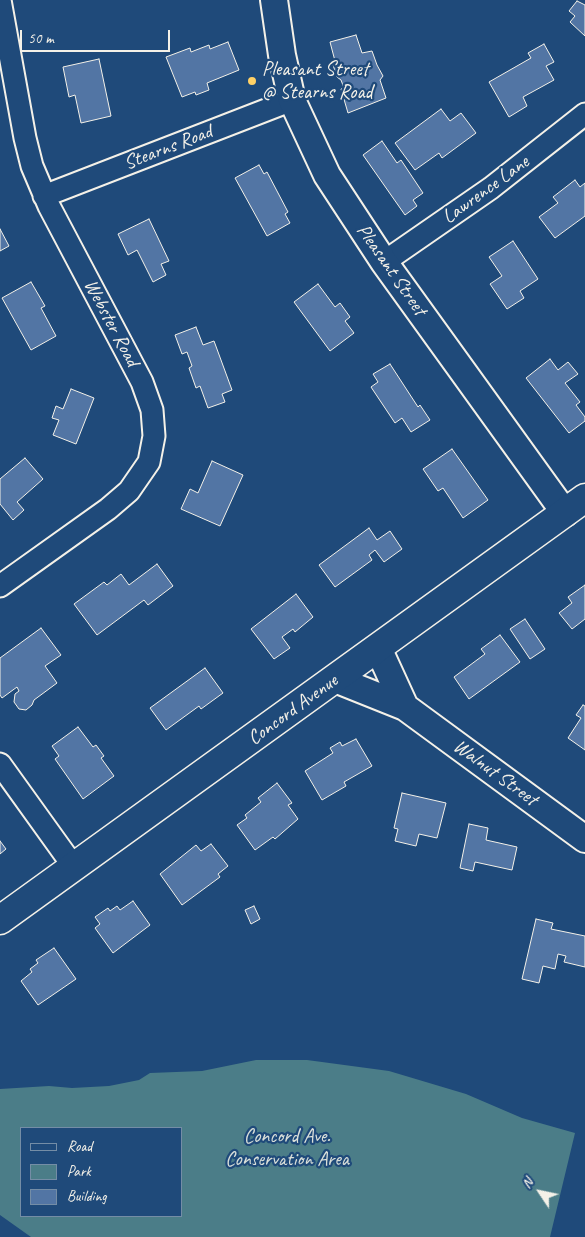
<!DOCTYPE html>
<style>
body{margin:0}
#map{position:relative;width:585px;height:1237px;overflow:hidden;background:#1f4a7a;font-family:Caveat,sans-serif}
canvas{display:block}
.legend{position:absolute;left:20px;top:1127px;width:162px;height:90px;box-sizing:border-box;background:#1f4a7a;border:1px solid #748da6;margin:0;padding:6px 9px;list-style:none;font-size:15px;color:#f4f1e8}
.legend li{display:flex;align-items:center;gap:10px;height:25px}
.legend b{width:25px;border:1px solid #748da6}
.north{position:absolute;left:515px;top:1167px;width:50px;height:50px;-webkit-text-stroke:4px #1f4a7a;paint-order:stroke;rotate:304deg;font-size:14px;font-weight:700;line-height:20px;text-align:center;color:#f4f1e8}
.north::after{content:'';display:block;margin:auto;width:18px;height:22px;background:#f4f1e8;clip-path:polygon(50% 0,100% 100%,50% 72%,0 100%)}
.scale{position:absolute;left:20px;top:30px;width:150px;height:22px;box-sizing:border-box;border:2px solid #f4f1e8;border-top:0;padding-left:6px;font-size:15px;line-height:18px;white-space:nowrap;color:#f4f1e8;-webkit-text-stroke:4px #1f4a7a;paint-order:stroke}
</style>
<div id="map">
<canvas width="585" height="1237"></canvas>
<ul class="legend">
<li><b style="height:6px;background:#1f4a7a"></b>Road</li>
<li><b style="height:14px;background:#4b7d88"></b>Park</li>
<li><b style="height:14px;background:#5275a4"></b>Building</li>
</ul>
<div class="north">N</div>
<div class="scale">50 m</div>
</div>
<script>
const ctx = document.querySelector('canvas').getContext('2d');
ctx.lineJoin = 'round';
function paint(path, color) {
  ctx.fillStyle = color;
  ctx.fill(path, 'evenodd');
}
function shape(rows) {
  const path = new Path2D();
  for (const r of rows) {
    path.moveTo(r[0], r[1]);
    for (let i = 2; i < r.length; i += 2) path.lineTo(r[i], r[i + 1]);
  }
  return path;
}
function stroke(path, color, width, dash) {
  ctx.strokeStyle = color;
  ctx.lineWidth = width;
  ctx.lineCap = dash ? 'butt' : 'round';
  ctx.setLineDash(dash || []);
  ctx.stroke(path);
}
function drawText(font, color, halo, rows, align = 'center') {
  ctx.font = font + ' Caveat,sans-serif';
  ctx.lineWidth = 4.5;
  ctx.setLineDash([]);
  ctx.textBaseline = 'middle';
  ctx.strokeStyle = halo;
  ctx.fillStyle = color;
  for (const [text, x, y, turn = 0] of rows) {
    ctx.save();
    ctx.translate(x, y);
    ctx.rotate((+turn || 0) * Math.PI / 180);
    ctx.textAlign = isNaN(turn) ? turn : align;
    if (halo) ctx.strokeText(text, 0, 0);
    ctx.fillText(text, 0, 0);
    ctx.restore();
  }
}
const green = shape([
 [256,1060,307,1060,389,1071,466,1094,522,1118,575,1133,550,1237,31,1237,0,1215,0,1089,49,1086,72,1088,109,1086,139,1080,150,1073,202,1071],
 [21,1128,181,1128,181,1216,21,1216]
]);
const building = shape([
 [577,1,585,5,585,36,570,22,575,16,569,11,577,1],
 [356,35,362,53,372,51,377,65,383,76,380,80,386,98,348,113,341,89,344,88,341,80,337,77,333,65,335,61,330,42,356,35],
 [228,42,239,70,207,83,209,90,196,95,195,92,182,97,166,57,190,48,191,52,209,45,210,49,228,42],
 [544,44,554,62,546,66,554,80,523,97,527,106,509,117,489,82,531,58,528,53,544,44],
 [99,59,111,116,81,123,75,95,69,97,63,67,99,59],
 [441,109,450,121,461,113,476,133,442,158,439,153,415,170,395,143,441,109],
 [382,141,397,163,401,160,423,193,413,200,417,206,405,215,363,155,382,141],
 [259,165,264,174,267,172,288,212,285,214,290,223,267,236,235,178,259,165],
 [575,180,580,187,585,183,585,216,555,238,539,217,558,203,553,197,575,180],
 [149,219,169,261,161,264,166,275,153,282,137,250,128,255,118,234,149,219],
 [0,229,9,246,0,251,0,229],
 [513,241,538,279,520,291,524,298,507,309,490,284,502,276,489,257,513,241],
 [31,282,45,306,41,308,56,336,31,350,2,298,31,282],
 [318,284,335,307,340,303,350,317,345,321,354,333,330,351,294,302,318,284],
 [196,327,203,345,214,341,232,390,222,394,225,402,208,408,200,386,196,388,189,368,192,366,187,352,182,354,175,335,196,327],
 [550,359,558,370,568,362,578,374,565,383,580,402,576,405,585,417,585,421,569,433,526,378,550,359],
 [390,364,418,407,420,405,430,420,411,432,402,418,395,423,371,387,378,382,373,374,390,364],
 [71,389,94,398,76,444,53,435,59,420,52,418,56,406,63,409,71,389],
 [452,449,488,500,463,518,443,488,438,491,423,469,452,449],
 [25,458,43,479,17,502,24,510,13,520,0,504,0,479,25,458],
 [212,461,243,475,220,526,181,509,190,489,198,493,212,461],
 [369,528,377,540,390,531,402,549,384,562,375,550,369,555,372,560,335,587,319,565,369,528],
 [157,564,173,586,148,605,144,600,97,635,74,604,104,582,107,585,121,574,129,585,157,564],
 [585,585,585,619,572,629,559,613,572,603,568,597,585,585],
 [296,594,313,617,295,632,293,629,282,637,290,648,274,659,251,629,296,594],
 [525,619,545,649,530,659,510,629,525,619],
 [41,628,61,655,45,666,57,683,34,700,32,705,26,710,19,709,14,702,15,694,19,691,17,687,2,698,0,695,0,658,41,628],
 [500,635,520,662,469,699,454,677,485,654,481,649,500,635],
 [205,668,223,693,201,709,199,706,166,730,150,708,205,668],
 [583,705,585,706,585,750,568,738,581,718,576,715,583,705],
 [78,727,93,747,96,745,104,756,101,758,114,776,83,799,55,759,59,756,52,746,78,727],
 [356,739,372,766,344,782,346,786,322,800,305,771,333,753,330,748,340,742,342,746,356,739],
 [277,783,292,803,288,805,298,819,275,839,273,837,255,850,237,825,247,818,245,815,261,802,258,798,277,783],
 [402,793,446,803,437,838,419,834,416,846,395,841,398,829,394,828,402,793],
 [469,824,488,828,486,840,517,847,512,870,475,862,473,871,460,868,469,824],
 [0,841,6,849,0,854,0,841],
 [211,844,228,866,218,874,220,877,182,905,160,874,196,845,201,851,211,844],
 [133,901,150,925,113,953,95,928,100,924,95,917,108,908,110,911,117,906,120,910,133,901],
 [254,906,260,919,251,924,245,910,254,906],
 [536,919,553,923,551,929,585,936,585,967,564,962,566,956,558,954,555,969,543,966,539,983,522,979,536,919],
 [54,948,76,979,38,1005,21,981,32,972,30,969,38,963,36,960,54,948]
]);
const minor = shape([
 [44,196,292,100],
 [384,262,491,188,585,114],
 [0,586,108,509,129,491,149,462,154,436,152,410,142,382,49,206,32,166,25,138,0,0],
 [0,764,74,867]
]);
const tertiary = shape([
 [274,0,282,55,292,100,327,175,384,262,565,513],
 [378,648,405,707],
 [335,679,405,707,585,839]
]);
const secondary = shape([
 [0,920,585,498]
]);
const markers = [
 [252,81,5,"#ffd166"]
];
const poiNames = [
 ["Pleasant Street",262,70],
 ["@ Stearns Road",262,93]
];
const streetNames = [
 ["Stearns Road",168,148,-21],
 ["Lawrence Lane",486,190,-36],
 ["Pleasant Street",391,270,55],
 ["Webster Road",111,323,62],
 ["Concord Avenue",293,710,-36],
 ["Walnut Street",495,773,36]
];
const parkNames = [
 ["Concord Ave.",287,1137],
 ["Conservation Area",287,1160]
];
paint(green, '#4b7d88');
paint(building, '#5275a4');
stroke(building, '#f4f1e8', 1);
stroke(minor, '#f4f1e8', 25);
stroke(tertiary, '#f4f1e8', 30);
stroke(secondary, '#f4f1e8', 31);
stroke(minor, '#1f4a7a', 21);
stroke(tertiary, '#1f4a7a', 26);
stroke(secondary, '#1f4a7a', 28);
for (const [x, y, r, color] of markers) {
  const dot = new Path2D();
  dot.arc(x, y, r, 0, 2 * Math.PI);
  ctx.fillStyle = color;
  ctx.fill(dot);
  stroke(dot, '#1f4a7a', 2);
}
drawText('20px', '#f4f1e8', '#1f4a7a', poiNames, 'left');
drawText('20px', '#f4f1e8', '#1f4a7a', streetNames);
drawText('20px', '#dbe0da', '#1f4a7a', parkNames);
</script>
